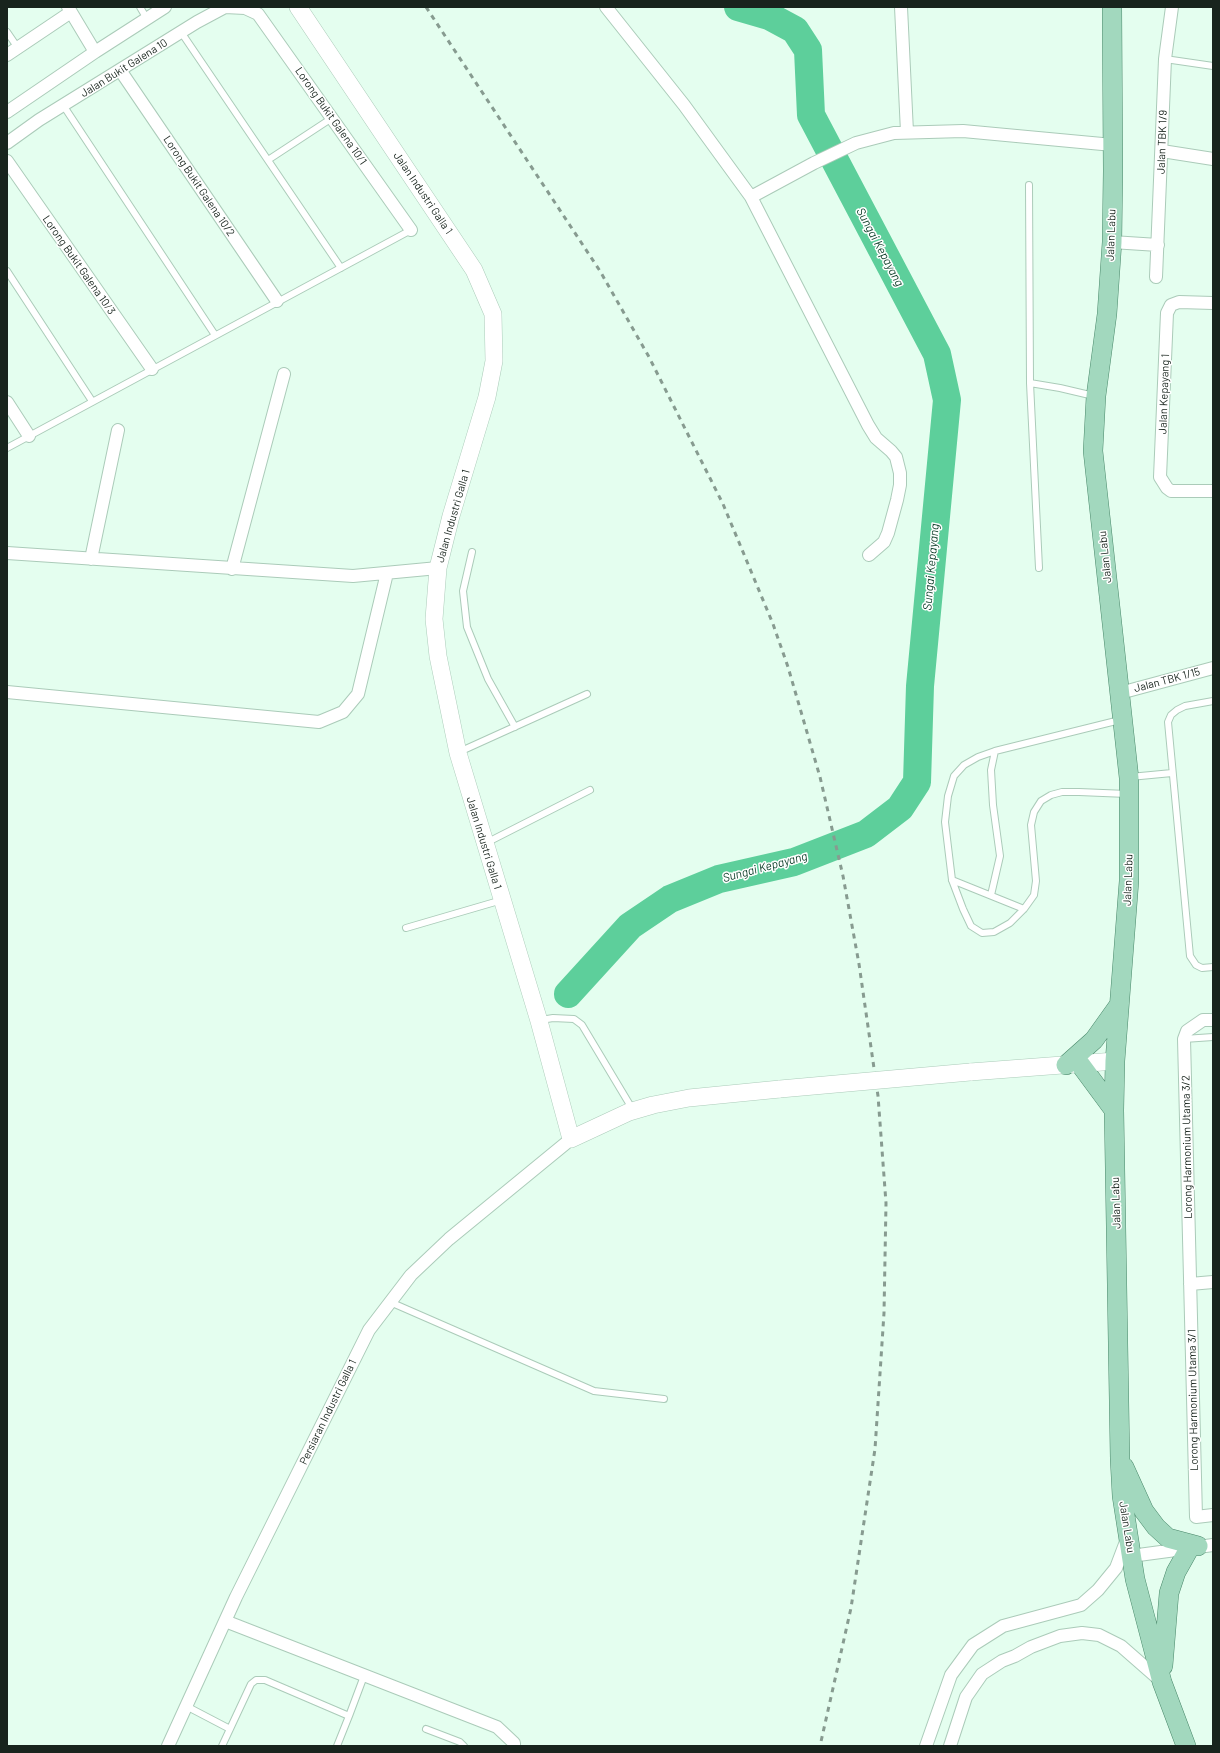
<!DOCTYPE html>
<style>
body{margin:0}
#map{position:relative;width:1220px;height:1753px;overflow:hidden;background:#e4feef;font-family:Barlow,sans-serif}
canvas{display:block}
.frame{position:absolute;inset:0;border:8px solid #18241d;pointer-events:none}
</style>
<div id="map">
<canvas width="1220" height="1753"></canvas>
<div class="frame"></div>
</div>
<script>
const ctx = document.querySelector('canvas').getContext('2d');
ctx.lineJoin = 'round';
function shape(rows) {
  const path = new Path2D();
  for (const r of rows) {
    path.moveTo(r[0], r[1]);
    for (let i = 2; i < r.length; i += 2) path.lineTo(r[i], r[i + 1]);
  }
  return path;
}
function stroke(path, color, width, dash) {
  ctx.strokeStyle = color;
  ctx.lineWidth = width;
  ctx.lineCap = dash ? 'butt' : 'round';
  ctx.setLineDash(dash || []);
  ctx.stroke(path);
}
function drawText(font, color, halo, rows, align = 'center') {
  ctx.font = font + ' Barlow,sans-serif';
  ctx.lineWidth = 3;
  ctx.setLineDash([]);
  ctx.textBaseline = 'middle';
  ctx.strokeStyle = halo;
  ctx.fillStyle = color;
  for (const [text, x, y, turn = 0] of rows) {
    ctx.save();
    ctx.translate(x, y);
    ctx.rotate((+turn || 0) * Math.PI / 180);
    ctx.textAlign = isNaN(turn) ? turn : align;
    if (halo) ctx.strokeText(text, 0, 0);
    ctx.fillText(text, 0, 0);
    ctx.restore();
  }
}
const river = shape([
 [568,994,630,926,670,899,719,879,794,862,866,834,900,808,917,782,920,686,947,400,937,354,811,115,808,50,795,30,769,16,738,7]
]);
const service = shape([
 [140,7,147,19],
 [7,32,18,48],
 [181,32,341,268],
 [1165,59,1213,66],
 [63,105,215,335],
 [268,160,332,118],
 [1029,185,1030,383,1060,388,1094,396],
 [7,271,92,401],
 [1030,383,1039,568],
 [7,448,411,230],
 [472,552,463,591,467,627,488,679,515,727],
 [1213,701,1185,706,1177,710,1171,715,1168,722,1190,956,1196,965,1202,968,1213,967],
 [1120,720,995,751,978,757,964,765,954,776,948,796,945,822,952,880,963,909,971,926,982,933,994,932,1010,923,1024,909,1034,895,1036,881,1031,825,1034,812,1041,801,1051,795,1062,792,1079,792,1127,794],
 [459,752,587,694],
 [1130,777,1172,773],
 [486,843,590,790],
 [952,880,1024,909],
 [991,895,1000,856,993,805,991,770,995,751],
 [406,928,502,900],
 [541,1020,553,1018,574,1019,582,1025,633,1110],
 [1184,1039,1213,1037],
 [390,1302,594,1391,664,1399],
 [186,1706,230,1729],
 [349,1716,364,1676],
 [426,1729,460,1742,464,1746],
 [222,1746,251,1684,256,1680,265,1680,349,1716,337,1746]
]);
const minor = shape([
 [68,7,95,52],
 [606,7,684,105,751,197,868,425,876,438,891,451,896,457,900,473,900,485,897,500,888,533,884,542,869,555],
 [901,7,907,132],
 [7,55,71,12],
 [120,70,277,301],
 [7,112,95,52,165,7],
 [7,143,39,120,197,22,225,7,245,8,258,14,411,230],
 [1162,151,1213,159],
 [7,161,152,369],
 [751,197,814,163,856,143,894,133,963,131,1113,145],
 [1112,242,1158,245],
 [1156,277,1165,59,1172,7],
 [1213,303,1179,302,1171,305,1167,313,1160,477,1167,488,1171,491,1213,491],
 [7,402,29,436],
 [7,553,353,576,438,568],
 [91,559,118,430],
 [232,569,284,374],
 [7,692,319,722,343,712,358,694,387,573],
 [1120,693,1213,668],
 [1213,1020,1203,1020,1187,1031,1184,1039,1196,1517,1213,1515],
 [1190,1284,1213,1282],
 [1131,1556,1213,1545],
 [225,1621,497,1727,514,1743,514,1746],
 [168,1746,236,1597,369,1330,411,1275,449,1239,571,1139],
 [926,1746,951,1675,973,1645,1003,1626,1081,1605,1098,1590,1116,1568,1127,1539],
 [950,1746,966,1697,982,1674,1002,1661,1015,1656,1031,1647,1060,1636,1082,1633,1099,1635,1121,1646,1161,1681]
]);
const secondary = shape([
 [298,7,474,270,493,314,494,361,487,397,451,516,438,568,434,619,438,656,458,753,539,1021,571,1139,629,1112,653,1105,689,1098,780,1089],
 [970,1072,1115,1061]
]);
const primary = shape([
 [1112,7,1113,171,1112,242,1107,314,1096,396,1093,451,1129,778,1129,881,1115,1061,1114,1110,1120,1459,1122,1496,1135,1579,1162,1682,1186,1746],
 [1080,1064,1114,1110],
 [1066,1065,1094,1040,1119,1005],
 [1124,1467,1144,1511,1156,1527,1168,1538,1198,1546],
 [1163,1666,1169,1593,1176,1572,1190,1547]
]);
const rail = shape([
 [426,7,600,271,649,357,723,504,773,624,788,667,820,777,843,876,859,964,878,1096,886,1203,884,1313,875,1449,851,1608,820,1746]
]);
const secondaryBridge = shape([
 [780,1089,970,1072]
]);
const streetNames = [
 ["Jalan Bukit Galena 10",124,68,-32],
 ["Lorong Bukit Galena 10/1",331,116,55],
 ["Jalan TBK 1/9",1162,142,-88],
 ["Lorong Bukit Galena 10/2",199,186,56],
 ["Jalan Industri Galla 1",423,193,56],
 ["Jalan Labu",1111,235,-88],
 ["Lorong Bukit Galena 10/3",79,265,55],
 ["Jalan Kepayang 1",1164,394,-88],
 ["Jalan Industri Galla 1",453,516,-74],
 ["Jalan Labu",1105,557,-96],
 ["Jalan TBK 1/15",1167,680,-15],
 ["Jalan Industri Galla 1",484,843,73],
 ["Jalan Labu",1128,880,-88],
 ["Lorong Harmonium Utama 3/2",1187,1147,-91],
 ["Jalan Labu",1116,1203,-92],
 ["Lorong Harmonium Utama 3/1",1193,1400,-91],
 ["Persiaran Industri Galla 1",328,1412,-64],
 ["Jalan Labu",1127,1527,81]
];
const waterNames = [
 ["Sungai Kepayang",880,247,62],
 ["Sungai Kepayang",931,567,-85],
 ["Sungai Kepayang",765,867,-15]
];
stroke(river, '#5dcf9b', 28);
stroke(service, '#abcbb9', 8);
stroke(minor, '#abcbb9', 14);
stroke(secondary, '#abcbb9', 18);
stroke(primary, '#49886a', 20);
stroke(service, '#fff', 6);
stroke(minor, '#fff', 12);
stroke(secondary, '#fff', 17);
stroke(primary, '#a2d8be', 19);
stroke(rail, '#879b90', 3, [5, 5]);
stroke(secondaryBridge, '#abcbb9', 18, []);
stroke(secondaryBridge, '#fff', 17);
drawText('11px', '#18241d', '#fff', streetNames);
drawText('italic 12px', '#14442f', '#fff', waterNames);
</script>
